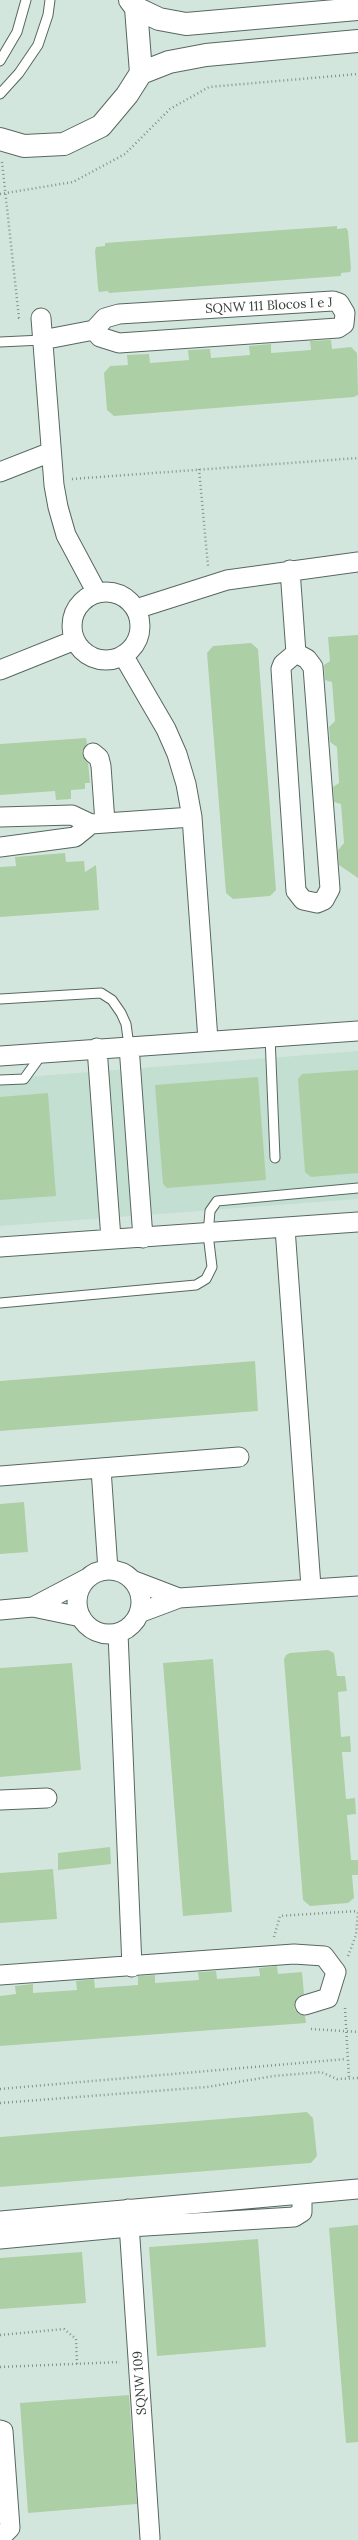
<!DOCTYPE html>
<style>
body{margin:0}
canvas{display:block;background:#d3e6dd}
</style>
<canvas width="358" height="2540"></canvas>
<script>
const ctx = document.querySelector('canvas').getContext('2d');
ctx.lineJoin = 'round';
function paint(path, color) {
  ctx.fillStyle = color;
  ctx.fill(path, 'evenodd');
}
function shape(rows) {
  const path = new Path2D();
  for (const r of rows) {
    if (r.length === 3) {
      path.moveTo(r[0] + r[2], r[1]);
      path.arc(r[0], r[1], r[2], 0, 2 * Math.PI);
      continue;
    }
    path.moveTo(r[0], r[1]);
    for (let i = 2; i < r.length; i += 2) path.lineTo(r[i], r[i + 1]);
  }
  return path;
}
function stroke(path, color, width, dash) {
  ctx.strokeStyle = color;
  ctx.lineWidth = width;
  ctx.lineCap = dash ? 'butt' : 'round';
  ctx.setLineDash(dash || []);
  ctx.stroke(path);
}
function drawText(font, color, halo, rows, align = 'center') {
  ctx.font = font + ' Lora,serif';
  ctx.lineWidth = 3;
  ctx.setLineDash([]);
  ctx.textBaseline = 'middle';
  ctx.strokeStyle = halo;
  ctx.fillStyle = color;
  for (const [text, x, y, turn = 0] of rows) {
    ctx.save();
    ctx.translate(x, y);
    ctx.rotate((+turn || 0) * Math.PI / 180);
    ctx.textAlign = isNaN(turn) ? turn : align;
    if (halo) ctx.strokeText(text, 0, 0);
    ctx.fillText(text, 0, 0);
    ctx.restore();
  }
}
const built = shape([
 [358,1051,358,1199,0,1226,0,1079]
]);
const building = shape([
 [337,226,337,229,346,228,348,231,351,269,350,272,341,273,341,276,109,293,108,291,99,292,98,288,95,251,96,247,105,246,105,243],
 [331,340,332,349,351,347,357,353,358,395,354,397,114,416,107,410,104,373,110,366,128,365,127,355,149,354,150,363,189,360,188,350,210,349,211,358,250,355,249,346,271,344,271,353,311,350,310,341],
 [358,635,358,878,339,865,338,850,344,843,341,804,334,802,333,787,339,783,337,747,330,742,329,727,335,721,332,682,325,680,324,665,330,661,328,637],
 [251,643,258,649,276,890,270,896,233,899,226,893,207,653,213,646],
 [86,738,87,744,82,752,83,757,88,763,90,783,85,783,85,789,71,790,71,799,56,800,55,791,0,795,0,744],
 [65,853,66,862,84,861,85,872,96,865,99,910,0,917,0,867,16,866,15,857],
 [358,1070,358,1173,311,1177,305,1172,298,1079,302,1074],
 [258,1077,266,1180,167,1188,163,1184,155,1085],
 [48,1093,56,1196,0,1200,0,1097],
 [255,1361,258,1411,0,1431,0,1381],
 [24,1502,28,1552,0,1554,0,1504],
 [328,1650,334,1653,337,1676,345,1676,347,1691,338,1692,341,1737,350,1736,351,1752,342,1752,346,1799,355,1798,356,1814,347,1815,351,1860,358,1860,358,1875,352,1875,354,1898,348,1903,310,1906,303,1900,284,1659,286,1655,290,1653],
 [213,1659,232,1912,183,1916,163,1663],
 [72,1663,81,1770,0,1777,0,1668],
 [110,1847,111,1864,58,1870,58,1853],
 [53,1869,57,1919,0,1923,0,1873],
 [277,1966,278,1974,302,1972,304,1994,297,1998,294,2008,298,2013,305,2016,306,2023,0,2046,0,1996,16,1994,15,1986,33,1984,33,1993,77,1990,76,1981,94,1979,95,1988,138,1985,138,1976,155,1975,155,1983,199,1980,198,1972,216,1971,217,1979,260,1976,259,1968],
 [307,2112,313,2118,314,2128,317,2156,311,2163,0,2187,0,2137],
 [358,2225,358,2442,346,2443,329,2228],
 [258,2239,266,2347,157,2356,149,2247],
 [82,2252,86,2303,0,2309,0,2258],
 [129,2395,137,2504,28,2513,20,2403]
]);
const path = shape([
 [2,162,19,318,22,318],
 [0,194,73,182,125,154,170,109,209,87,358,74],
 [199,469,208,566],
 [72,479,358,458],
 [274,1937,280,1916,358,1911],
 [348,1956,356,1935,358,1912],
 [345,2008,349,2078],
 [311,2029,358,2032],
 [0,2089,346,2059],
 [0,2103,207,2087,274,2076,321,2072,337,2079,358,2078],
 [0,2335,64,2329,76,2339,77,2364],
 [0,2367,120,2362]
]);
const service = shape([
 [0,61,17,32,26,0],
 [0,94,19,73,38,45,48,15,50,0],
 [0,342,42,340],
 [0,999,101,993,112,1000,121,1013,126,1024,129,1046],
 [270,1036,275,1158],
 [0,1080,24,1079,42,1054],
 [0,1303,196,1285,206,1279,212,1267,208,1234,210,1211,217,1201,358,1188]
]);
const minor = shape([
 [333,301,339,303,345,313,344,324,338,328,119,343,100,337,94,330,105,318,119,314,333,301],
 [41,318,54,485,58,507,66,535,97,593],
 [42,340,94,330],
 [0,472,51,452],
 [290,570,296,653],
 [106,626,34],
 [136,609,227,580,358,562],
 [296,653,307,659,313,667,330,889,324,900,317,903,303,900,296,891,281,669,283,664,296,653],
 [123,655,166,729,177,754,186,784,192,817,208,1040],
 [0,670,75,640],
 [93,753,99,758,101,766,105,823],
 [0,817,72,815,91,824,192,817],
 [0,847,75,837,91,824],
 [129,1046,143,1238],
 [97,1048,111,1239],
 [0,1056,358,1031],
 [285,1228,311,1587],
 [0,1247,358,1222],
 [101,1469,108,1570],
 [0,1476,239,1457],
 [109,1602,32],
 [132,1580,179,1598],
 [33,1607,88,1578],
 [0,1610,33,1607,81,1617],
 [139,1613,179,1598,358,1586],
 [118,1633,132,1967],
 [0,1800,47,1798],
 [0,1975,294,1954,324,1956,336,1972,328,1998,305,2005],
 [128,2209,150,2538],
 [0,2221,358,2189],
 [0,2239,129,2227,294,2217,302,2212,302,2195],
 [0,2430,3,2431,10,2528,0,2538]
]);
const tertiary = shape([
 [136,8,159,19,186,24,358,9],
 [141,73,169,62,206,55,358,41],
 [0,139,24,146,64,144,101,126,127,95,141,73,136,8,130,0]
]);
const streetNames = [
 ["SQNW 111 Blocos I e J",269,306,-3],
 ["SQNW 109",140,2383,-94]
];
paint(built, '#c3dfd2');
paint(building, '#adcfa5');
stroke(service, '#576860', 11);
stroke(minor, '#576860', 21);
stroke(tertiary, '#576860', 24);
stroke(path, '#85928c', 2.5, [1, 3]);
stroke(service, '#fff', 9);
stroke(minor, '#fff', 19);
stroke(tertiary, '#fff', 22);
drawText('13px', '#363e3a', '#fff', streetNames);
</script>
